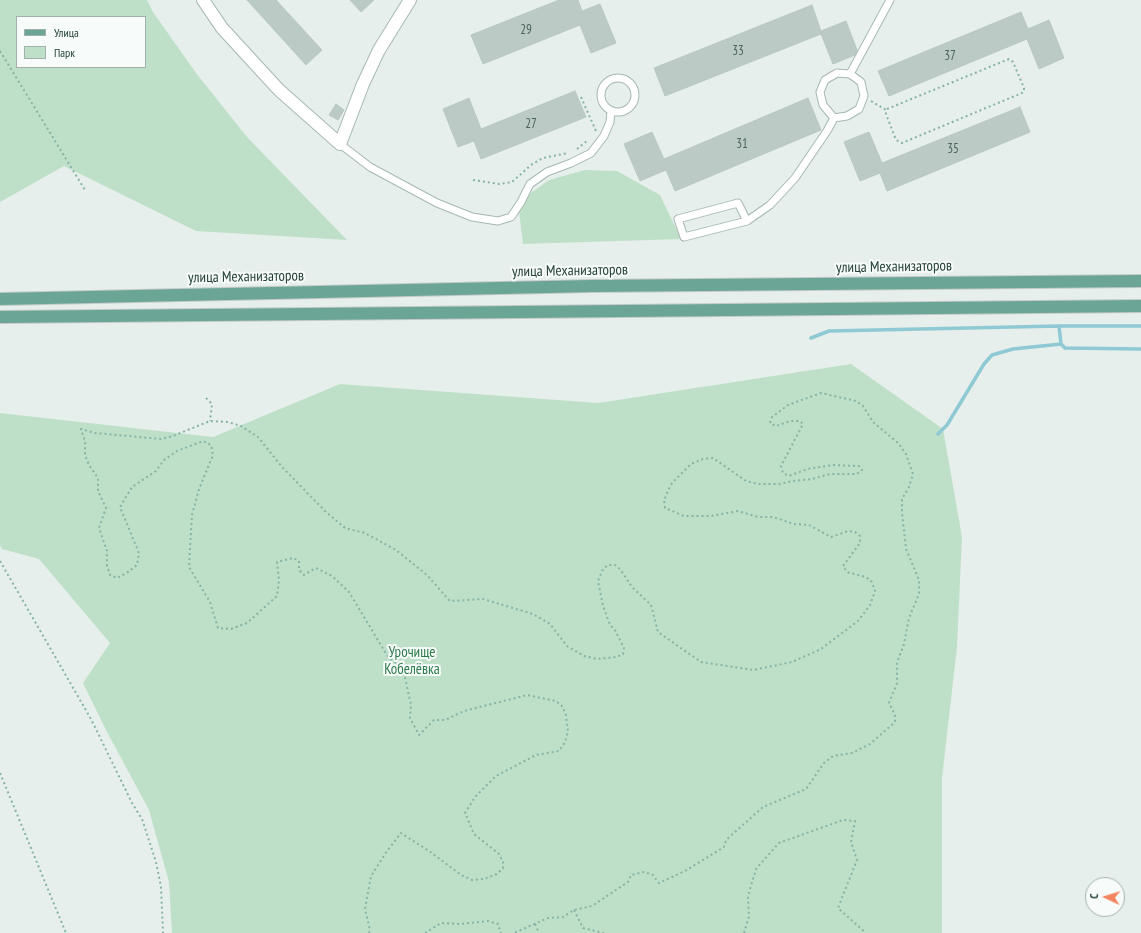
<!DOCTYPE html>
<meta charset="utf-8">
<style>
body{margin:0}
#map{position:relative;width:1141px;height:933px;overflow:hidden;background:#e6efeb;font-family:"PT Sans Narrow",sans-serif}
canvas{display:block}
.legend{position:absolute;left:16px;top:16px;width:130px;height:52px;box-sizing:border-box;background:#f7fbf9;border:1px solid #a3b1ad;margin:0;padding:5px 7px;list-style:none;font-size:12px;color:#24423a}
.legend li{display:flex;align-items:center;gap:8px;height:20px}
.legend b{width:20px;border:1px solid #a3b1ad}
.north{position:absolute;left:1085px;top:877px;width:40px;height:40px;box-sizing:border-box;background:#f7fbf9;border:1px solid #a3b1ad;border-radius:50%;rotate:274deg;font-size:11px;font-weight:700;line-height:16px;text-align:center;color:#24423a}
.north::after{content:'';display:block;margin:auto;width:14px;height:18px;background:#f4845f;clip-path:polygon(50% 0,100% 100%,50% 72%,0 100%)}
</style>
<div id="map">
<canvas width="1141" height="933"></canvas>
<ul class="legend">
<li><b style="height:5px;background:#6aa596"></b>Улица</li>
<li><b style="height:11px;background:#bfe0c8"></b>Парк</li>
</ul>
<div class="north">С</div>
</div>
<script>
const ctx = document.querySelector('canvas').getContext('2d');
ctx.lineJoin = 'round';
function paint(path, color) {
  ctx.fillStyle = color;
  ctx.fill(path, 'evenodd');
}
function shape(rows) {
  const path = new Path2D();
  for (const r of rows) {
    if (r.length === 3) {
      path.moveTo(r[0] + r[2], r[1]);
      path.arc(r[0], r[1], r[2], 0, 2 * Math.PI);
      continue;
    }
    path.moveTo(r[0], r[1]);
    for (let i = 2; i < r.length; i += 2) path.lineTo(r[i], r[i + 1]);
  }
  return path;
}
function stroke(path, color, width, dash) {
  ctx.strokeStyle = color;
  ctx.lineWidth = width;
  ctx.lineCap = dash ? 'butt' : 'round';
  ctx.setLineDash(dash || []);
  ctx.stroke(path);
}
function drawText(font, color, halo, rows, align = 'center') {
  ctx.font = font + ' "PT Sans Narrow",sans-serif';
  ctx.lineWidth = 4;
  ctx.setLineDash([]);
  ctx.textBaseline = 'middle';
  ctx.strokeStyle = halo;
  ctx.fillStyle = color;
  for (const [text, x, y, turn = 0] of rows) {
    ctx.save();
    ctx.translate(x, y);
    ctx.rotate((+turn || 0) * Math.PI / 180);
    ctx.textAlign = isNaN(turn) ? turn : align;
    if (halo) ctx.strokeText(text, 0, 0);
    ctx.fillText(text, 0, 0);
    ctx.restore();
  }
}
const green = shape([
 [0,0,147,0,153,12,196,73,247,137,347,240,196,231,64,166,0,202],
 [17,17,145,17,145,67,17,67],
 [585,170,617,171,660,195,681,239,523,244,519,211,528,195,549,180],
 [851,364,943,429,962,537,957,647,942,778,942,933,172,933,169,882,149,810,106,730,83,683,110,643,39,559,2,549,0,545,0,413,213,437,340,384,598,403]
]);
const stream = shape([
 [1059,326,1141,326],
 [811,338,829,331,1059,326,1061,344,1065,348,1141,349],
 [938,434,947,425,984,364,992,355,1013,349,1061,344]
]);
const building = shape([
 [247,0,276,0,322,50,306,65,247,0],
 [350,0,374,0,361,12,350,0],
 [559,0,578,0,582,11,600,4,616,43,591,53,580,25,483,64,471,35,559,0],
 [812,5,821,31,846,21,857,50,855,55,833,64,821,34,665,96,654,68,812,5],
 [1021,12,1028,29,1049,20,1064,58,1039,69,1027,39,889,96,878,71,1021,12],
 [575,91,586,117,481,159,474,141,458,147,443,109,469,98,481,129,575,91],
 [808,98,821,130,675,191,666,170,640,181,624,144,652,132,664,159,808,98],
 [336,104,344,110,338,120,329,115,336,104],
 [1020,107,1030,132,887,191,880,173,860,181,844,142,869,132,882,163,1020,107]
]);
const path = shape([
 [0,51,85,190],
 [581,97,596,131],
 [871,101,886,110,886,114,896,140,902,143,1022,93,1024,91,1024,88,1013,62,1009,59,887,109,886,110],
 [577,149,588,140],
 [473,180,499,184,512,182,531,165,543,158,568,153],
 [206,398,212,404,210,421],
 [0,561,91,719,132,803,142,819,156,862,161,887,163,933],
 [0,773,66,933],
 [574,910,583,928,604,933],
 [535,924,539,933],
 [369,933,370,930,365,909,371,876,387,851,401,833,429,851,461,875,472,880,484,879,497,874,503,868,503,862,499,854,474,834,465,813,475,797,496,776,536,755,559,751,565,742,568,731,566,715,562,706,556,701,527,695,464,711,445,720,434,720,419,735,410,718,411,705,403,668,388,657,349,592,332,576,316,568,304,575,299,570,299,561,293,558,277,562,279,580,277,596,247,623,231,629,218,628,210,602,189,567,192,515,199,489,213,455,211,445,203,441,177,451,164,460,156,471,132,487,120,507,139,553,137,565,128,572,117,578,110,575,107,566,107,551,99,528,106,508,98,491,98,478,89,465,85,455,85,441,81,429,95,433,161,439,173,436,210,421,228,422,241,426,258,437,282,467,325,511,345,528,365,533,396,550,427,575,450,601,483,599,533,614,550,624,567,646,584,656,597,659,617,657,623,654,624,648,615,630,610,625,603,606,598,581,603,569,608,565,615,565,620,569,632,587,651,605,658,632,701,662,753,670,792,662,821,649,858,621,870,605,875,591,872,582,866,577,847,572,843,566,860,543,860,536,855,532,848,531,831,537,809,525,794,524,773,517,758,517,738,511,711,516,684,516,665,508,664,501,666,495,672,483,691,464,703,459,713,458,746,481,758,484,780,484,792,481,812,479,830,474,857,474,862,470,859,466,833,465,807,469,789,476,783,473,781,466,803,424,800,421,790,421,776,426,770,423,772,417,788,405,821,393,856,401,863,406,873,422,898,443,906,454,913,474,909,487,902,499,902,513,906,549,919,580,919,594,909,618,904,644,897,663,897,683,889,703,895,715,895,722,870,744,852,753,833,756,824,763,806,789,763,807,726,840,724,847,685,871,659,883,653,875,644,872,631,875,628,882,592,906,574,910,563,917,548,918,514,933],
 [425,933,441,923,460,924,488,921,498,924,501,933],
 [744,933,749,916,748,896,756,869,779,843,843,820,855,821,851,842,857,860,838,908,866,933]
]);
const service = shape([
 [837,73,850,74,861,82,864,96,859,109,847,116,834,118,823,105,820,92,825,80,837,73],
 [850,74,890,0],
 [618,95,17],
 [340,144,370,167,437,203,472,217,498,221,511,217,521,202,530,184,547,172,571,163,591,153,604,136,610,122,611,111],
 [747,221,684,237,678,219,738,203,747,221,770,205,795,178,827,131,834,118]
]);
const minor = shape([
 [203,0,222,28,279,90,340,144,363,84,379,50,410,0]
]);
const primary = shape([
 [0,299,592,286,1141,281],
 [0,317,1141,306]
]);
const numberNames = [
 ["29",526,30],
 ["33",738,51],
 ["37",950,56],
 ["27",531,124],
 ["31",742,144],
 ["35",953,149]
];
const streetNames = [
 ["улица Механизаторов",894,267,-1],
 ["улица Механизаторов",570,271,-1],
 ["улица Механизаторов",246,277,-1]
];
const parkNames = [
 ["Урочище",412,653],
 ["Кобелёвка",412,670]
];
paint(green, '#bfe0c8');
stroke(stream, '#8ec9d4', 3.5);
paint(building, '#bbcac4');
stroke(building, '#b8c9c2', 1);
stroke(service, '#a8b8b2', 9);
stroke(minor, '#a8b8b2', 14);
stroke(primary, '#c2cac8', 14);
stroke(path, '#86b3a5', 2, [2, 3]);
stroke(service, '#fff', 7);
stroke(minor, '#fff', 12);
stroke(primary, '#6aa596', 12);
drawText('13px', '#4a645c', null, numberNames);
drawText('15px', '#24423a', '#f7fbf9', streetNames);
drawText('15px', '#2d7a4b', '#f7fbf9', parkNames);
</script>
